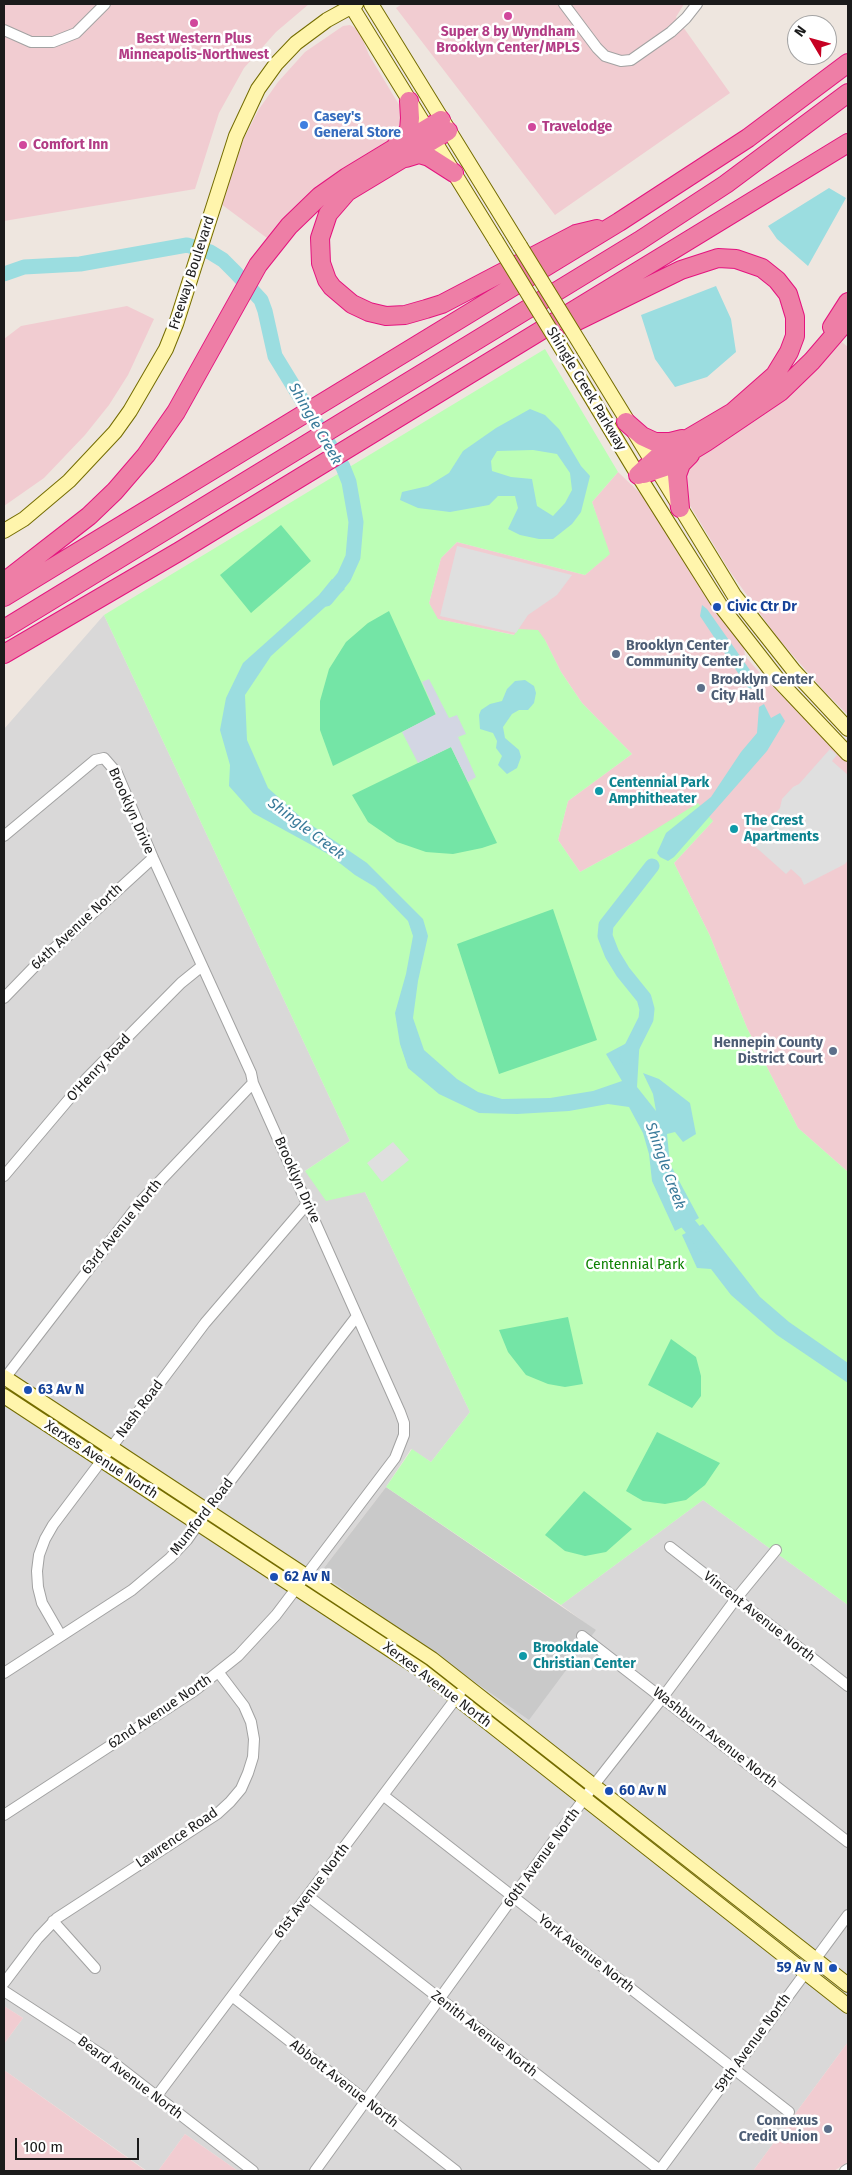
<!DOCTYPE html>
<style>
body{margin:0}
#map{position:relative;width:852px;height:2175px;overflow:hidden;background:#eee6df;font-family:"Fira Sans",sans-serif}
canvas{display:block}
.frame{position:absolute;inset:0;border:5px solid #1b1b1b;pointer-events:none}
.north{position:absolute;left:787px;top:15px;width:50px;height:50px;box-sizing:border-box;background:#fff;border:1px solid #a4a4a4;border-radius:50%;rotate:307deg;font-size:14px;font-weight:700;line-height:20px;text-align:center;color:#1b1b1b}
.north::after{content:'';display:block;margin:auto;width:18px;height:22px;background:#c60022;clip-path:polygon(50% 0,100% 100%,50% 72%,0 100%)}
.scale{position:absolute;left:15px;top:2138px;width:124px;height:22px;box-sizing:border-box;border:2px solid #1b1b1b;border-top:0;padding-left:6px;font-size:15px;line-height:18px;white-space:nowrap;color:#1b1b1b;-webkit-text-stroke:4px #fff;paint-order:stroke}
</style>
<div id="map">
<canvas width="852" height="2175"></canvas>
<div class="frame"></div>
<div class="north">N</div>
<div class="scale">100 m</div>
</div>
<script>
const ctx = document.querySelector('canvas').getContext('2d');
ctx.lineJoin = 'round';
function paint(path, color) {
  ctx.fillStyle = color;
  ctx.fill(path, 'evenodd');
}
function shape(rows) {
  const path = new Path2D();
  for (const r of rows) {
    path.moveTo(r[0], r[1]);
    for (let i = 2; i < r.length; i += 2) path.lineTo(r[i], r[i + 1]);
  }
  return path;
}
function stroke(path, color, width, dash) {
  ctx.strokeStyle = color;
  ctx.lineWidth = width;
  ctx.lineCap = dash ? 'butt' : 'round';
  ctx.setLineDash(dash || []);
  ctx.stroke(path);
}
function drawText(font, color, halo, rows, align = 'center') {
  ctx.font = font + ' "Fira Sans",sans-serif';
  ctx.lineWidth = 5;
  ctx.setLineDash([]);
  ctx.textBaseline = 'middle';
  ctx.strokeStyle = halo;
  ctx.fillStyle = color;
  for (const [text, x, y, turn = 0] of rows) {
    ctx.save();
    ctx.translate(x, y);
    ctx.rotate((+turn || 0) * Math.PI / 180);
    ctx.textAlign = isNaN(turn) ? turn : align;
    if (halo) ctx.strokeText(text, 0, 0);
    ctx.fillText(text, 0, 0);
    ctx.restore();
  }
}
const residential = shape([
 [104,615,350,1141,305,1171,365,1192,470,1412,431,1462,411,1449,386,1487,320,1573,596,1631,561,1605,703,1500,848,1605,848,2042,753,2171,238,2171,185,2134,158,2171,147,2171,4,2070,4,2044,23,2018,4,2006,4,729]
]);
const commercial = shape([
 [4,4,309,4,276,32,244,68,219,113,195,189,4,221],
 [402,4,684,4,676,17,730,93,555,215,396,8],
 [350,25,359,30,369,55,401,108,402,132,271,241,221,204,240,146,259,109,278,82,305,52,343,26],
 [127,306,154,319,128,375,109,405,85,435,44,478,4,506,4,339,21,326],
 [838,339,848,347,848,715,824,691,776,636,729,570,680,489,680,480,700,451,759,417,793,390],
 [618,472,641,494,744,647,745,656,767,681,848,760,848,1172,798,1128,747,1028,710,936,674,863,713,821,635,842,580,872,558,840,568,801,632,754,582,703,561,672,545,640,516,633,515,635,437,619,429,603,441,558,457,542,585,575,609,554,592,502],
 [4,2006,23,2018,4,2044],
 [848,2042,848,2162,834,2171,753,2171],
 [4,2070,146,2171,147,2171,4,2171],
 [185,2134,238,2171,158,2171]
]);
const religious = shape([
 [386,1487,596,1630,529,1720,320,1573]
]);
const park = shape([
 [545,349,618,472,592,502,610,554,585,575,457,542,441,558,429,603,438,619,514,635,518,629,538,630,545,640,561,672,582,703,632,754,568,801,558,840,580,872,635,842,698,803,713,821,674,863,710,936,747,1028,798,1128,848,1172,848,1605,703,1500,561,1605,386,1487,412,1449,431,1462,470,1412,365,1192,326,1201,305,1171,350,1141,104,615]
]);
const pitch = shape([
 [281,525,311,561,251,613,220,575],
 [389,611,436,715,333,766,320,730,320,701,329,669,346,642,368,623],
 [451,747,497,843,482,848,453,854,426,852,397,842,368,822,352,795],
 [553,909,597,1040,499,1074,457,944],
 [568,1317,583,1384,565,1387,548,1384,526,1375,508,1352,499,1330],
 [671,1339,696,1357,701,1376,701,1396,692,1408,648,1385],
 [657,1432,720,1463,705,1485,686,1500,665,1504,643,1501,626,1491],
 [584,1491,632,1529,606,1552,585,1556,565,1551,545,1535]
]);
const parking = shape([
 [457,546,572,575,557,595,528,615,516,633,440,616],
 [830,749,837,755,832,761,848,775,848,860,845,864,804,885,801,878,791,869,786,874,750,842,780,808,782,799,793,787,799,784],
 [393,1142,409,1160,382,1182,367,1163]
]);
const plaza = shape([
 [429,679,449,718,457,715,466,734,458,737,476,777,468,782,451,747,418,763,402,732,436,714,422,682]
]);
const water = shape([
 [829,188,846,198,808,266,777,239,768,226],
 [716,286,731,319,736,352,707,377,675,387,655,359,641,315],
 [530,409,545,415,559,429,581,466,590,476,581,512,572,524,553,539,539,539,520,535,508,529,518,508,515,496,498,496,489,505,450,512,418,508,400,500,402,492,428,486,449,473,463,451,496,428],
 [533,450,557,454,570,473,572,490,565,503,553,516,537,506,532,479,511,477,492,471,491,461,497,451],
 [332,579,345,589,271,656,245,695,247,740,268,788,304,820,367,863,423,919,428,936,418,981,413,1018,424,1050,457,1079,478,1092,502,1099,550,1098,593,1091,622,1081,606,1054,640,1036,637,1087,656,1111,653,1094,643,1073,659,1079,690,1103,696,1134,683,1142,675,1132,667,1134,670,1164,699,1218,675,1231,652,1181,649,1154,643,1133,629,1107,608,1104,569,1111,517,1114,479,1113,439,1094,408,1068,400,1044,395,1013,406,974,413,936,408,921,375,887,355,875,328,854,253,813,229,786,230,765,220,730,226,698,243,663,319,595],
 [702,605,707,609,752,673,756,684,754,689,748,688,700,616],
 [525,680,534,686,536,693,534,703,528,710,519,710,512,714,503,727,505,738,519,750,521,757,517,768,507,774,498,765,502,756,496,748,497,741,493,733,480,729,479,715,481,710,490,704,502,701,507,689,515,681],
 [764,704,771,718,780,713,785,721,767,751,674,857,668,861,660,857,657,853,666,833,711,797,741,752,757,733,759,707],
 [703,1224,760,1297,789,1322,848,1363,848,1383,777,1335,731,1295,711,1269,697,1268,682,1235]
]);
const river = shape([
 [4,274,24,267,80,264,187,245,210,252,223,260,235,272,261,300,265,311,275,356,343,467,349,482,356,522,353,557,344,577,326,599],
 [627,1057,646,1019,647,1009,644,998,623,972,612,954,605,936,606,925,652,866],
 [678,1207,686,1221,705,1245]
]);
const street = shape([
 [564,4,597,48,605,56,621,61,631,60,671,32,686,18,697,4],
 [4,30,31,42,53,42,76,33,105,4],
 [4,836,95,760,104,758,117,773,153,858,251,1073,253,1083,400,1412,404,1423,404,1435,395,1458,276,1615,238,1656,194,1691,4,1815],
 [4,998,36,965,153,858],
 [4,1176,86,1079,181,983,202,966],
 [5,1378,142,1200,253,1083],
 [670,1547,848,1686],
 [61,1636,42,1603,38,1587,37,1571,39,1555,45,1539,53,1525,205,1323,307,1204],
 [582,1636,848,1842],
 [4,1673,132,1590,170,1558,187,1540,208,1510,357,1316],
 [384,1796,789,2112],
 [308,1896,661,2171],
 [53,1921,95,1968],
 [4,1983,38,1938,57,1918,217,1814,230,1802,241,1789,248,1773,253,1757,254,1739,251,1722,244,1706,219,1673],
 [4,1991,110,2060,253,2171],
 [232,1996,456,2171],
 [156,2097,460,1693],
 [315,2171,594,1785,663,1697,735,1600,776,1550],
 [659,2171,848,1915],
 [845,2171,848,2169]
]);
const secondary = shape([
 [350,4,496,241],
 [371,4,520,246],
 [584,350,734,595,794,671,848,729],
 [568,359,638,475,720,605,780,682,848,754],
 [4,531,24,519,69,481,115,432,130,411,166,349,176,324,236,136,258,89,276,64,296,43,327,20,356,4],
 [4,1377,432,1659,848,1985],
 [4,1396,421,1670,848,2006]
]);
const highway = shape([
 [448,131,347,192,328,214,320,238,321,263,327,280,332,287,352,304,369,312,386,316,405,315,426,309,442,304,576,234,597,229],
 [397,144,409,130,410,118,409,101],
 [406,158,419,154,429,157,454,173],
 [569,325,681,270,718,258,736,259,762,268,777,280,788,294,795,317,795,336,789,352,775,375,733,412,660,455,638,475],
 [832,327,848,302],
 [626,422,642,436,655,442,670,442,682,439],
 [644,474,665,467,706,442,780,392,812,361,848,319],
 [680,508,677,475,681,464,690,455],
 [4,582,89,516,115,491,146,455,176,412,258,265,289,226,320,196,347,177,441,120],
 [4,597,619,222,748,138,848,63],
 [4,629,639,241,726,184,848,93],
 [4,654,180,551,848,143]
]);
const secondaryBridge = shape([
 [496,241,568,359],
 [520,246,584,350]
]);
const markers = [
 [508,16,5,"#d1479c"],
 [194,23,5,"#d1479c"],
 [304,125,5,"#3f7fe0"],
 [532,127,5,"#d1479c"],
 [23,145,5,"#d1479c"],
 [717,607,5,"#1a4fb4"],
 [616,654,5,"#5c6f8a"],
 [701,688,5,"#5c6f8a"],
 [599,791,5,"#0f9aa8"],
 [734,829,5,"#0f9aa8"],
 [833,1051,5,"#5c6f8a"],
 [28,1390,5,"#1a4fb4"],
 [274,1577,5,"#1a4fb4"],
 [523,1656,5,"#0f9aa8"],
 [609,1791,5,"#1a4fb4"],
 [833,1968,5,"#1a4fb4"],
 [828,2129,5,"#5c6f8a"]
];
const hotelNames = [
 ["Super 8 by Wyndham",508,32],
 ["Brooklyn Center/MPLS",508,48],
 ["Best Western Plus",194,39],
 ["Minneapolis-Northwest",194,55],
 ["Travelodge",542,127,"left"],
 ["Comfort Inn",33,145,"left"]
];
const shopNames = [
 ["Casey's",314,117],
 ["General Store",314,133]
];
const streetNames = [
 ["Freeway Boulevard",192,273,-72],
 ["Shingle Creek Parkway",586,389,59],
 ["Brooklyn Drive",131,811,66],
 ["64th Avenue North",77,927,-43],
 ["O'Henry Road",99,1068,-47],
 ["Brooklyn Drive",297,1180,66],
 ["63rd Avenue North",122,1227,-51],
 ["Nash Road",140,1409,-53],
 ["Xerxes Avenue North",101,1460,33],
 ["Mumford Road",202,1517,-52],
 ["Vincent Avenue North",759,1617,38],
 ["Xerxes Avenue North",437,1685,37],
 ["62nd Avenue North",160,1712,-34],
 ["Washburn Avenue North",715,1738,38],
 ["Lawrence Road",177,1838,-34],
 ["60th Avenue North",542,1858,-54],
 ["61st Avenue North",312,1891,-53],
 ["York Avenue North",586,1954,38],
 ["Zenith Avenue North",484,2034,38],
 ["59th Avenue North",753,2043,-54],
 ["Beard Avenue North",130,2078,37],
 ["Abbott Avenue North",344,2084,38]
];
const transitNames = [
 ["Civic Ctr Dr",727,607],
 ["63 Av N",38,1390],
 ["62 Av N",284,1577],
 ["60 Av N",619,1791],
 ["59 Av N",823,1968,"right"]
];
const serviceNames = [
 ["Brooklyn Center",626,646],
 ["Community Center",626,662],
 ["Brooklyn Center",711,680],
 ["City Hall",711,696],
 ["Hennepin County",823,1043,"right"],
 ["District Court",823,1059,"right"],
 ["Connexus",818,2121,"right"],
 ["Credit Union",818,2137,"right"]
];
const cultureNames = [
 ["Centennial Park",609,783],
 ["Amphitheater",609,799],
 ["The Crest",744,821],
 ["Apartments",744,837],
 ["Brookdale",533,1648],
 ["Christian Center",533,1664]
];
const parkNames = [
 ["Centennial Park",635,1265]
];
const waterNames = [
 ["Shingle Creek",315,424,60],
 ["Shingle Creek",306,829,37],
 ["Shingle Creek",665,1166,70]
];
paint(residential, '#d9d8d8');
paint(commercial, '#f1ccd1');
paint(religious, '#c9c9c9');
paint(park, '#bcfeb6');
paint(pitch, '#74e5a6');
paint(parking, '#dfdfdf');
paint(plaza, '#d3d6e3');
paint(water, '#9bdde0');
stroke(river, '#9bdde0', 15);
stroke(street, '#a2a2a2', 12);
stroke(secondary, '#746c00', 16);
stroke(highway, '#e4147f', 20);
stroke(street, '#fff', 10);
stroke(secondary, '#fff5ac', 14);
stroke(highway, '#ee7ea6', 18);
stroke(secondaryBridge, '#746c00', 16, []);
stroke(secondaryBridge, '#fff5ac', 14);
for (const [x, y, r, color] of markers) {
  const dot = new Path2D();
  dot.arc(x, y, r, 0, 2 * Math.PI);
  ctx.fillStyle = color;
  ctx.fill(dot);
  stroke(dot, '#fff', 2);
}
drawText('bold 14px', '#b23c85', '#fff', hotelNames);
drawText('bold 14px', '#366cbe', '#fff', shopNames, 'left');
drawText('14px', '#1b1b1b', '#fff', streetNames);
drawText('bold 14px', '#164399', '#fff', transitNames, 'left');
drawText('bold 14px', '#4e5e75', '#fff', serviceNames, 'left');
drawText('bold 14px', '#0d838f', '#fff', cultureNames, 'left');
drawText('14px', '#0d8001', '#fff', parkNames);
drawText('italic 15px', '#397a9a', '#fff', waterNames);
</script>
